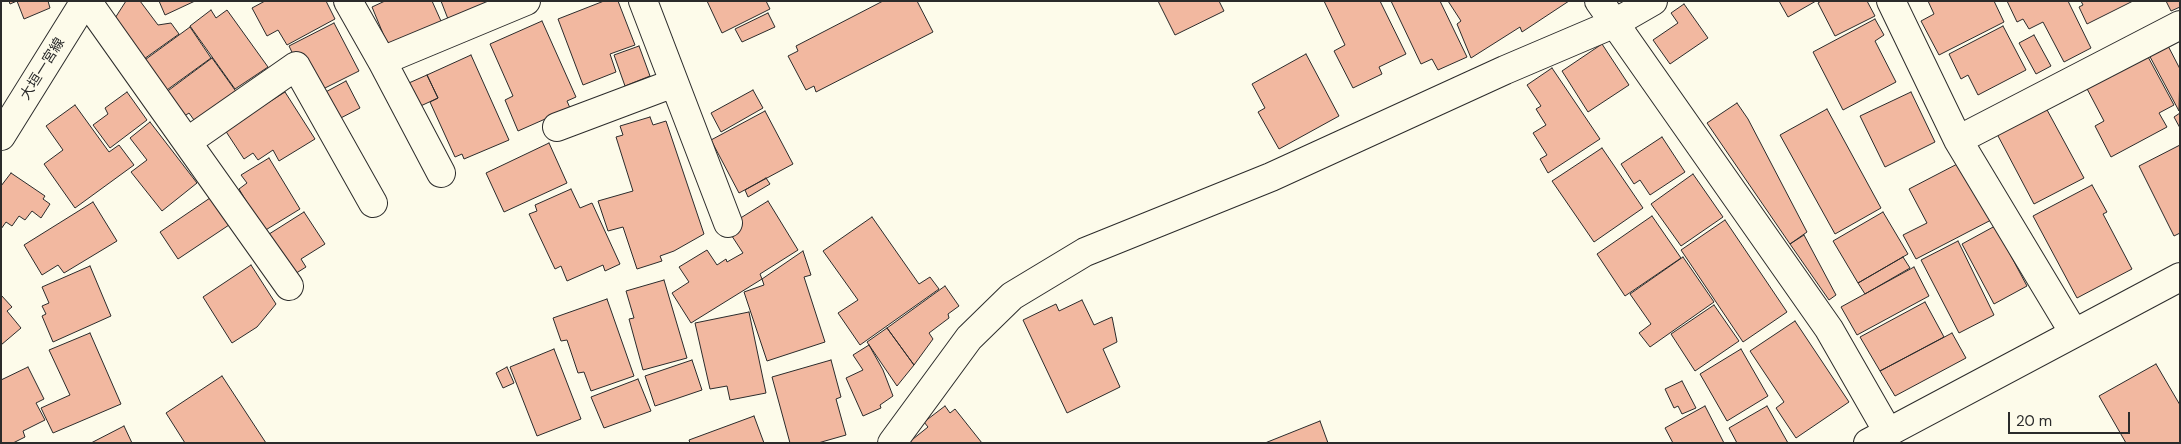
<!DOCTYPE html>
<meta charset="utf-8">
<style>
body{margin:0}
#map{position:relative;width:2181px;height:444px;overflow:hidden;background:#fdfbea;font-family:"DM Sans",sans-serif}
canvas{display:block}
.frame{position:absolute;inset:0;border:2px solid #2b2b2b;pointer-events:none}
.scale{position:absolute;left:2008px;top:412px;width:122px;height:22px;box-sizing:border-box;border:2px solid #2b2b2b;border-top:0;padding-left:6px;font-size:15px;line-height:18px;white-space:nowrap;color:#2b2b2b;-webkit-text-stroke:4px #fdfbea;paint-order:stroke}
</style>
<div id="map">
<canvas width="2181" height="444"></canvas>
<div class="frame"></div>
<div class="scale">20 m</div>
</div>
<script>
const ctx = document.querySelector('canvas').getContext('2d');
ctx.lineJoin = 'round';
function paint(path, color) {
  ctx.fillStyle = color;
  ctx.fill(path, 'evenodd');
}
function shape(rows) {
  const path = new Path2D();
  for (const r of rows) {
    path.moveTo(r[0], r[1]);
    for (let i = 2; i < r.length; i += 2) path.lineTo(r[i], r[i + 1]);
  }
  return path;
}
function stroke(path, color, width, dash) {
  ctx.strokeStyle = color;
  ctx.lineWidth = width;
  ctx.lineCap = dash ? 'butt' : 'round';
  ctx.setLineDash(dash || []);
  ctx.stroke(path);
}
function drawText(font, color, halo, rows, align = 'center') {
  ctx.font = font + ' "DM Sans","Noto Sans JP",sans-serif';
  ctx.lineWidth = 4;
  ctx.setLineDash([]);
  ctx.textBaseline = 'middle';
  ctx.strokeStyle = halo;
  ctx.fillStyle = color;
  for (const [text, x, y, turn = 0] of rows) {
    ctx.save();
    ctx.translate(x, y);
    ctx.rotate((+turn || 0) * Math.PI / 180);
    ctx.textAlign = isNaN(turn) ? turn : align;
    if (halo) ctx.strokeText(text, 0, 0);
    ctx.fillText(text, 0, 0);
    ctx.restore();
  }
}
const building = shape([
 [9,1,48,1,50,8,24,19,17,1,10,4,9,1],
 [126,1,140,1,158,25,171,23,179,34,137,64,110,26,126,1],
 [159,1,195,1,165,15,159,1],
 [265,1,326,1,335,19,287,45,278,30,267,36,252,8,265,1],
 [385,1,432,1,445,30,389,48,372,7,385,1],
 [441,1,518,1,448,19,441,1],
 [604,1,618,1,635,45,610,54,616,72,583,85,558,19,604,1],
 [707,1,766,1,770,9,722,33,707,1],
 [883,1,917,1,933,32,816,92,814,86,806,90,788,56,798,51,796,46,883,1],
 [1158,1,1219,1,1224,11,1175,35,1158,1],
 [1324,1,1380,1,1406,54,1379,67,1382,74,1353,88,1334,51,1345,45,1324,1],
 [1391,1,1440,1,1467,57,1438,70,1432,59,1421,64,1391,1],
 [1448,1,1569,1,1522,32,1520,27,1471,58,1457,24,1461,21,1448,1],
 [1779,1,1816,1,1788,17,1779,1],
 [1821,1,1867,1,1875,16,1835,36,1818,3,1821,1],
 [1928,1,1994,1,2004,22,1939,55,1921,21,1934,14,1928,1],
 [2007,1,2068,1,2091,48,2064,62,2043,22,2029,29,2023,19,2017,22,2007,1],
 [2081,1,2133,1,2087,24,2079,7,2083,5,2081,1],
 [2166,1,2180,1,2180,7,2171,11,2166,1],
 [1684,4,1708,38,1670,64,1653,40,1678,23,1671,13,1684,4],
 [211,10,216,18,227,10,268,67,235,89,190,26,211,10],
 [768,13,775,27,742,42,735,29,768,13],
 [1875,19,1884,35,1875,41,1896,82,1843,110,1813,52,1875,19],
 [542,21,576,97,567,101,570,108,518,131,505,100,513,96,490,44,542,21],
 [334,23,359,71,317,92,302,73,289,46,334,23],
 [2003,26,2026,70,1978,95,1968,75,1961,79,1949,54,2003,26],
 [190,27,211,58,160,95,142,62,190,27],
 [2034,35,2051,66,2036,74,2019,43,2034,35],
 [2166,42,2180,69,2179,111,2148,53,2166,42],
 [1602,44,1629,85,1588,112,1562,71,1602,44],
 [639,46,650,76,625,86,614,55,639,46],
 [1306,54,1339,116,1279,149,1258,112,1265,108,1252,84,1306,54],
 [471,55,509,140,464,159,462,154,455,157,430,102,438,98,427,75,471,55],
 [2147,55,2174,105,2159,113,2167,127,2111,157,2095,126,2104,121,2085,85,2147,55],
 [212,58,240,97,199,127,189,113,183,117,165,93,212,58],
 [1552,68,1600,139,1548,173,1540,159,1547,155,1533,133,1546,125,1536,109,1541,106,1527,85,1552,68],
 [427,75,438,98,414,109,402,86,427,75],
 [346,81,360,108,335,121,320,95,346,81],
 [753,90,763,108,721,132,711,113,753,90],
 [127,92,147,120,110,148,93,125,108,114,105,108,127,92],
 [285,92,315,139,279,161,273,150,258,160,253,153,244,159,225,130,285,92],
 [1911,92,1935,142,1885,167,1860,116,1911,92],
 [1737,103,1748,119,1807,232,1790,244,1707,123,1737,103],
 [75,105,109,152,119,145,134,165,75,208,44,164,63,150,46,126,75,105],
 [2046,108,2084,178,2034,204,1997,134,2046,108],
 [1827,109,1881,208,1835,234,1780,135,1827,109],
 [765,111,793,164,739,193,711,140,765,111],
 [2180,113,2180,128,2174,117,2180,113],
 [650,117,653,125,666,121,704,234,674,251,660,256,662,261,637,269,623,227,608,231,598,201,633,191,616,137,623,135,620,126,650,117],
 [150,122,197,183,162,211,131,172,147,160,130,138,150,122],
 [1662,137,1685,172,1650,195,1640,180,1634,184,1621,164,1662,137],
 [549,143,567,183,504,212,486,173,549,143],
 [2180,145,2180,233,2174,236,2139,166,2180,145],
 [1602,148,1643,208,1594,242,1552,181,1602,148],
 [269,158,300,209,264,231,239,189,247,183,241,175,269,158],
 [1963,161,1993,219,1916,259,1903,235,1927,223,1909,189,1963,161],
 [11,173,45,196,43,199,50,204,41,218,32,211,25,220,19,216,12,226,6,222,1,229,1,186,11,173],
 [1693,174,1723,217,1681,246,1651,204,1693,174],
 [766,178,770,184,748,197,745,190,766,178],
 [2092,185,2107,212,2103,214,2132,269,2077,298,2033,216,2092,185],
 [571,189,580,208,592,203,620,264,605,271,603,265,567,281,561,266,555,269,529,214,537,211,535,205,571,189],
 [210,198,229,225,178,259,160,232,210,198],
 [768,201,798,250,760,274,762,279,691,323,672,293,689,282,679,267,707,250,717,265,726,259,727,262,743,253,726,227,768,201],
 [93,202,117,241,64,273,58,265,42,275,24,245,93,202],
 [304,212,325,244,301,259,306,267,290,277,266,236,304,212],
 [1883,212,1908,254,1858,283,1833,241,1883,212],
 [1652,216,1681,258,1625,296,1597,254,1652,216],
 [872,217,919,284,930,277,939,289,860,345,838,313,858,300,823,251,872,217],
 [1725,220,1787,312,1743,342,1681,250,1725,220],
 [1995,226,2027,286,1994,304,1962,244,1995,226],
 [1804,235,1836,295,1829,300,1790,244,1804,235],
 [1958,241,1994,315,1959,333,1921,260,1958,241],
 [803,251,811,275,804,277,825,342,767,361,744,292,764,285,762,279,803,251],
 [1683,257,1714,302,1650,347,1639,333,1651,324,1630,294,1683,257],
 [1903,257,1910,268,1865,294,1858,283,1903,257],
 [251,265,276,304,257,327,232,343,203,297,251,265],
 [90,266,111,316,53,342,42,316,46,314,42,306,49,303,42,287,90,266],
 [1914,267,1929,296,1857,335,1841,307,1914,267],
 [664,280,687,358,643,370,629,319,634,318,626,291,664,280],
 [945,286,959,306,948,314,949,318,929,333,933,339,914,365,887,328,945,286],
 [1,295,12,307,7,311,21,328,1,345,1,295],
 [607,299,634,376,591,391,584,372,578,373,567,340,561,341,553,318,607,299],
 [1082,300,1094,325,1112,317,1117,342,1103,349,1120,387,1067,413,1023,320,1056,304,1059,311,1082,300],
 [1925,302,1944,337,1880,371,1860,337,1925,302],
 [1714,305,1739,341,1695,371,1671,334,1714,305],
 [749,312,766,393,730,400,727,386,710,389,695,323,749,312],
 [1795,321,1849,402,1796,438,1776,408,1784,402,1750,351,1795,321],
 [887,328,914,365,897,386,867,342,887,328],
 [90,333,121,404,53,433,41,408,70,395,49,350,90,333],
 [1952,333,1966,358,1895,396,1880,371,1952,333],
 [869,345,883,370,893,396,880,405,881,408,863,416,846,378,863,370,853,355,869,345],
 [554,349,581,419,537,436,510,367,554,349],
 [1741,349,1768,396,1727,421,1700,374,1741,349],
 [692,360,702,390,655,406,645,376,692,360],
 [831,360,841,397,836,399,846,435,818,443,790,443,772,377,831,360],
 [2156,364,2180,405,2180,443,2126,443,2099,396,2156,364],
 [28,367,44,399,36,403,45,420,23,431,25,437,13,443,1,443,1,380,28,367],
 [507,367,514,383,503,388,496,373,507,367],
 [222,376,266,443,185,443,166,413,222,376],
 [638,379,651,411,604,428,591,397,638,379],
 [1682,381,1696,408,1682,414,1678,406,1674,408,1665,389,1682,381],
 [945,406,950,413,955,409,982,443,908,443,928,427,924,422,945,406],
 [1705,406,1724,443,1673,443,1665,428,1705,406],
 [1767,406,1788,443,1737,443,1729,428,1767,406],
 [754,416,764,443,690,443,689,440,754,416],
 [1320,421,1328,443,1265,443,1320,421],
 [124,426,132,443,91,443,124,426]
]);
const minor = shape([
 [87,1,289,286],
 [348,1,382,61,526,1],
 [643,1,728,223],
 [1599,1,1829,329,1888,432],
 [1891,1,1958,140,2074,333],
 [382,61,441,173],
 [557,127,674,83],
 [1958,140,2180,25],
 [187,142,296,66,373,203],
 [892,443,969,338,1012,296,1085,252,1271,177,1505,70,1613,24,1653,1],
 [1868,443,2180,277]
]);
const primary = shape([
 [1,136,85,1]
]);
const streetNames = [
 ["大垣一宮線",43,69,-58]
];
paint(building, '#f2b8a0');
stroke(building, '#2b2b2b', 1);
stroke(minor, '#2b2b2b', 30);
stroke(primary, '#2b2b2b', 30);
stroke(minor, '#fdfbea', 28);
stroke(primary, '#fdfbea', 28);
drawText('14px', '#2b2b2b', '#fdfbea', streetNames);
</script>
